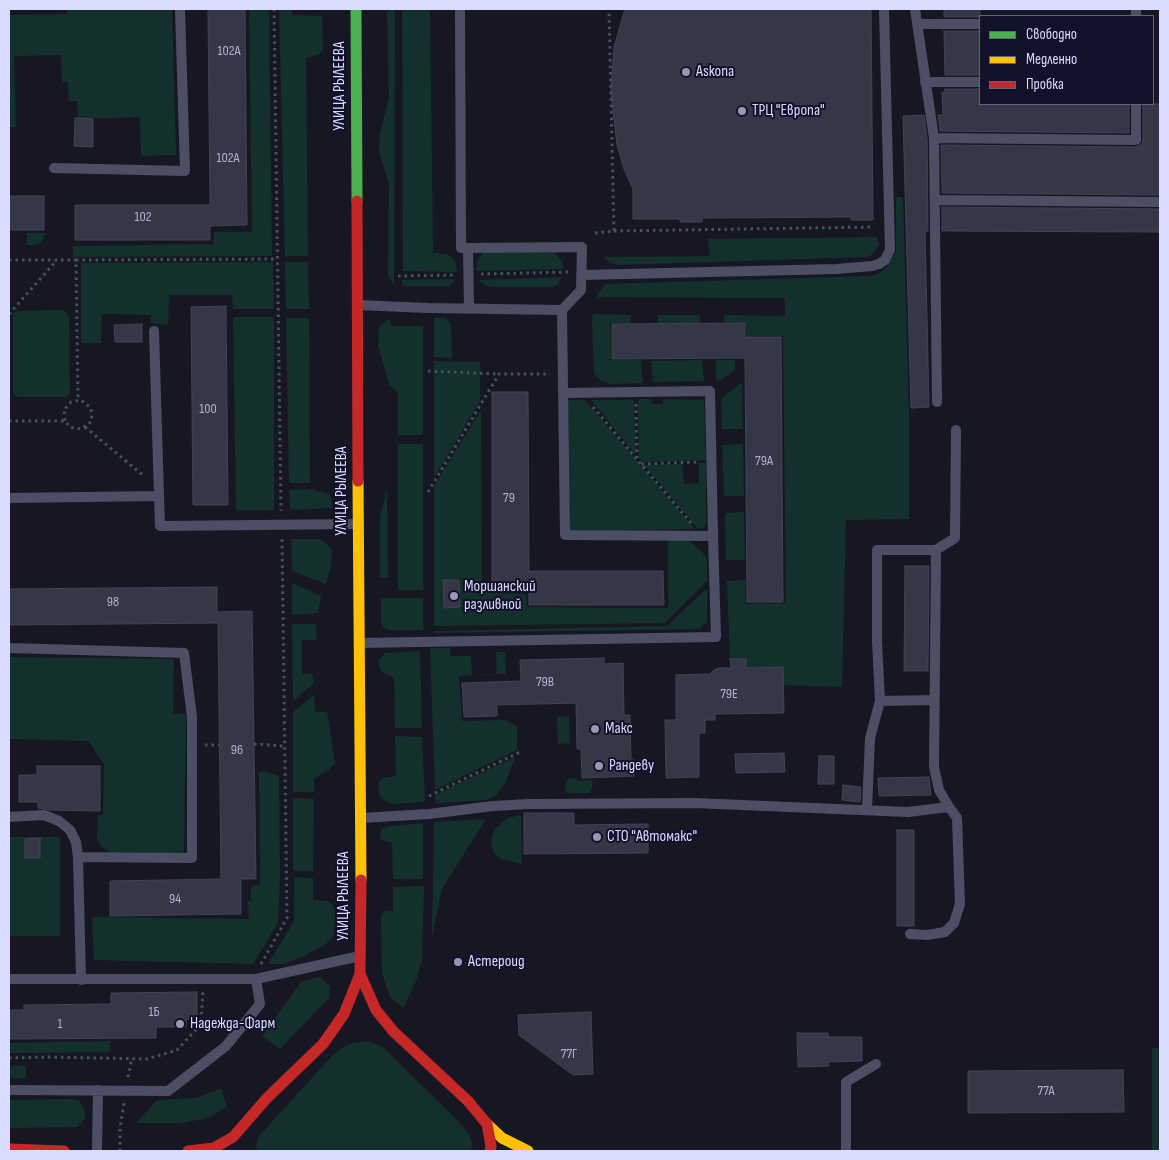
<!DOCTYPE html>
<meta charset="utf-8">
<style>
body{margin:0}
#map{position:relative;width:1169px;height:1160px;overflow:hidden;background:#171724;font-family:"Sofia Sans Condensed",sans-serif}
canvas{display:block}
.frame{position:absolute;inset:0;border:10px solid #dadcff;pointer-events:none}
.legend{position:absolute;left:979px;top:15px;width:175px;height:90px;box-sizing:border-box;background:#11112a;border:1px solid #61627f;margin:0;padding:6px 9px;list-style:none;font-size:15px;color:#dadcff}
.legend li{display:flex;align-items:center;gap:10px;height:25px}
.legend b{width:25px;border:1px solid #61627f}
</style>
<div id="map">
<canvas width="1169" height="1160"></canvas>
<div class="frame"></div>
<ul class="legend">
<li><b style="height:6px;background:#4caf50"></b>Свободно</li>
<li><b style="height:6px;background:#ffc107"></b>Медленно</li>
<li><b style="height:6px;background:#c62828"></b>Пробка</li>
</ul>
</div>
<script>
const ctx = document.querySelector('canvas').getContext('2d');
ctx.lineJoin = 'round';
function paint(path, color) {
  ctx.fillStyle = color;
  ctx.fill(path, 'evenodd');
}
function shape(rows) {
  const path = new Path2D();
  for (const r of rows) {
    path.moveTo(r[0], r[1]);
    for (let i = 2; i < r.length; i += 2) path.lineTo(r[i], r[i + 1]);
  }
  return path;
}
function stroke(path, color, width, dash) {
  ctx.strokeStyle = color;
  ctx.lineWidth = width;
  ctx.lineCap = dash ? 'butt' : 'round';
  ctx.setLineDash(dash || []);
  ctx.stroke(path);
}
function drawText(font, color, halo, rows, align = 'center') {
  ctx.font = font + ' "Sofia Sans Condensed",sans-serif';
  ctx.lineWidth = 4;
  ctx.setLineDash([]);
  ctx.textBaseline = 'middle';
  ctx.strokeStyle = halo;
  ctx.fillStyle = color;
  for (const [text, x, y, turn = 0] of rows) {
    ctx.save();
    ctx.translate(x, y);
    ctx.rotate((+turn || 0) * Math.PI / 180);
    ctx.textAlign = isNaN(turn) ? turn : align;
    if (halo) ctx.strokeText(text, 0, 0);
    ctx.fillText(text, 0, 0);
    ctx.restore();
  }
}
const green = shape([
 [67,9,172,9,176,155,141,156,140,117,78,119,77,101,69,101,68,82,62,82,61,55,14,56,16,127,9,127,9,15,67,14],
 [249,9,269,9,272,256,73,257,73,246,213,244,214,232,252,232],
 [279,9,292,9,292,15,322,16,323,50,319,55,306,58,308,256,285,256],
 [388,9,395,9,394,285,388,276,389,185,379,151,380,134,389,97,387,13],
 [402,9,430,9,433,253,447,254,455,261,457,272,403,271],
 [896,197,903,197,909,415,909,519,846,520,842,687,783,685,783,667,746,668,746,659,730,659,727,581,745,580,746,604,786,603,783,336,746,336,746,323,724,322,724,315,785,316,785,298,597,297,598,294,605,284,869,276,878,274,886,268,896,252],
 [27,233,46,233,41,243,35,245,27,245],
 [877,237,879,244,873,254,868,257,618,265,609,262,604,257,710,256,708,239],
 [484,252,554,252,562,261,563,269,476,271,478,258],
 [273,262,274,309,233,309,232,295,169,295,168,325,151,323,151,315,102,314,101,343,81,343,81,263],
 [285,262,308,262,309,309,286,309],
 [562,277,558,284,553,287,491,287,486,286,478,280],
 [456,279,449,286,402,286,402,280],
 [64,310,69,316,70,394,66,397,18,397,14,394,13,391,13,313,17,311],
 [593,314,631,315,631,323,610,323,611,360,641,360,643,383,611,384,603,382,594,374,592,320],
 [658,315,700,315,700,323,658,323],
 [233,317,274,317,274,510,236,510],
 [286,318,309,318,310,483,289,483],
 [434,318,446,318,451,324,452,358,434,357],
 [387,320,390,320,391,326,423,326,423,435,398,435,398,393,389,384,378,345,379,327],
 [702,360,704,381,653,382,651,361],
 [716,360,735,360,735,370,721,380,716,381],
 [434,361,480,362,480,401,434,478],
 [742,382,743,429,722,429,721,399],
 [638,399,651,399,652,404,663,404,663,399,704,400,706,460,642,462,639,458],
 [568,400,585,400,695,529,570,531],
 [591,400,634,400,636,455],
 [481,410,482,582,490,582,491,593,526,594,527,607,668,608,668,540,688,540,702,552,707,558,707,581,665,623,434,626,434,486],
 [398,444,423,444,423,590,398,590],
 [743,444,744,496,724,496,722,445],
 [699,463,706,463,706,524,704,528,698,529,644,465,682,464,684,484,699,483],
 [310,489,329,494,331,497,332,508,290,510,289,490],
 [387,490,388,578,380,577,380,516],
 [744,512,745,560,726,560,725,513],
 [291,539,318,539,323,541,330,547,332,551,331,564,326,584,292,571],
 [292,583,321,596,318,613,292,615],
 [707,588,707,622,699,629,434,633,434,631,667,626],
 [381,598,423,598,423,630,388,630,384,628,381,622],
 [292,624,316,624,317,640,302,640,302,674,313,674,313,684,293,701],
 [430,648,450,648,450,656,471,656,472,675,497,674,496,652,505,652,506,674,459,676,462,721,505,720,517,726,517,750,435,790],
 [420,651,422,728,395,728,394,678,383,673,380,669,379,660,385,653],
 [9,657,174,659,173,714,186,714,184,853,110,852,101,846,97,839,98,815,103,815,104,765,89,741,9,739],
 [314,695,315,712,327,712,335,763,329,770,314,778,314,792,293,792,293,712],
 [569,716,570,743,558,744,557,717],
 [395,736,422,737,425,802,392,804,383,800,379,794,378,785,380,781,383,778,396,776],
 [515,757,506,782,497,794,487,800,436,803,435,795],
 [259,771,269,773,279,776,280,878,278,923,253,964,94,960,92,917,249,919,248,901,251,901,251,886,260,885],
 [577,778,577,781,592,780,593,784,590,793,567,793,565,789,568,779],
 [293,798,314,799,313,871,293,871],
 [521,815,522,864,501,859,494,853,491,844,493,834,497,827,508,818],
 [486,819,442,889,432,937,434,822],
 [423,823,423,879,393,879,392,843,382,840,380,837,381,830,383,828,392,826],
 [9,837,60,837,60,936,9,936],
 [294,877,313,878,313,900,328,901,333,905,335,910,334,935,326,944,302,957,284,964,268,964,294,921],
 [424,886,422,960,416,981,403,1008,390,997,382,973,381,916,384,911,393,911,393,887],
 [319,977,330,986,329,998,280,1049,262,1036,301,982],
 [110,1041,110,1052,9,1053,9,1043],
 [361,1042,371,1042,383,1047,460,1123,470,1136,472,1144,471,1151,257,1151,256,1144,259,1136,331,1057,343,1047,353,1043],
 [1152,1048,1160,1048,1160,1151,1152,1151],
 [9,1066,26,1066,26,1078,9,1078],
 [221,1088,227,1107,208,1118,182,1123,136,1123,157,1100,197,1098],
 [74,1099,80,1102,85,1112,85,1118,78,1127,9,1128,9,1100]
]);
const building = shape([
 [208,9,245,9,247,225,210,226,210,240,75,240,75,205,210,205,208,9],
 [625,9,871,9,873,220,851,220,851,217,702,218,702,222,680,222,680,219,633,219,633,189,624,169,617,145,611,92,614,47,625,9],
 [944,9,980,9,980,17,944,17,944,9],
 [944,31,980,31,980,75,945,75,944,31],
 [945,89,980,89,980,104,1129,104,1129,133,940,131,938,115,943,115,942,92,945,92,945,89],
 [1143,104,1160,104,1160,195,942,193,941,145,1136,147,1142,144,1143,140,1143,104],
 [924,115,927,139,928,231,925,231,929,407,911,408,903,116,924,115],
 [75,118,93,119,93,147,74,146,75,118],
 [9,196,44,196,44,230,9,230,9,196],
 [942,207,1160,209,1160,232,942,231,942,207],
 [226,306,228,505,193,505,191,307,226,306],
 [745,323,745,337,781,337,783,602,747,602,745,358,612,359,612,324,745,323],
 [142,324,142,342,115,342,114,325,142,324],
 [492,392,528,392,529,571,663,571,664,605,529,605,529,590,492,590,492,392],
 [905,566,929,566,928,671,904,671,905,566],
 [443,580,459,580,460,607,444,608,443,580],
 [217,587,217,612,252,611,256,879,241,879,241,914,110,916,110,881,221,879,218,623,9,625,9,589,217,587],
 [604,658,604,664,623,663,624,715,630,715,631,760,634,760,634,776,582,778,581,749,577,749,576,703,497,705,497,716,464,717,462,683,521,681,520,660,604,658],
 [730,659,746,659,746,668,783,667,784,713,715,714,715,720,705,720,705,733,699,733,699,777,666,778,665,720,676,720,676,675,710,674,714,670,719,668,731,668,730,659],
 [784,753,785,772,736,773,735,754,784,753],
 [819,756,834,756,834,784,818,784,819,756],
 [37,766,100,766,100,811,50,810,38,808,38,802,19,802,19,775,37,775,37,766],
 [929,777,931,795,879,796,878,778,929,777],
 [843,785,861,787,860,802,842,800,843,785],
 [524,813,574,813,574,825,648,824,648,853,524,854,524,813],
 [897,830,914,830,914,926,897,926,897,830],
 [40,838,40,858,25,858,25,839,40,838],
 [197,992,197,1019,186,1019,186,1027,156,1027,156,1038,9,1039,9,1010,24,1010,24,1005,111,1004,111,993,197,992],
 [591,1012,593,1074,573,1075,519,1035,518,1015,591,1012],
 [797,1033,828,1033,828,1037,862,1037,862,1061,828,1062,829,1066,798,1067,797,1033],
 [1123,1070,1124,1112,968,1113,968,1071,1123,1070]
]);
const path = shape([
 [274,9,281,511],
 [315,10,315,9],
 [614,231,872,227],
 [595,233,614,231,609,9],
 [9,260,76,260,78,400],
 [76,260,277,259],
 [481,274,569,272],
 [398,276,454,275],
 [9,314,57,260],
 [428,371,499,374],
 [636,404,637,458],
 [593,407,641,464],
 [9,421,65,421,70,427,81,429,91,422,92,414,90,407,81,400,71,402,64,410,65,421],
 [85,427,144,476],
 [428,492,499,374,550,374],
 [691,523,641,464,698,462],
 [254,744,284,746],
 [205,745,219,745],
 [429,796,520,752],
 [261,964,287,918,282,537],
 [9,1058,48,1057,147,1059,177,1050,201,1024,203,991],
 [128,1077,132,1058],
 [120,1151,120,1129,124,1103]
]);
const lane = shape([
 [460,9,461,248,468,248],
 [915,9,934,138,937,402],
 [1136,9,1136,16],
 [917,24,980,24],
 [925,82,980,82],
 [934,138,1136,140,1136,104],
 [54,168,185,171,180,9],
 [935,200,1160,202],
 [582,275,836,269,872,266,879,264,885,260,890,250,884,9],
 [358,305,428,308,562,310,565,535,713,536,716,637,359,643],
 [469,308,468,248,582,247,581,290,562,310],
 [154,331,159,496],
 [563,393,710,391,713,536],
 [9,498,159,496,160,526,358,524],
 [936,550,934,767,939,790,949,807],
 [9,648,184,653,192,717,192,858,78,857,81,980],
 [880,701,934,700],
 [867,809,870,738,880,701,877,641,877,550,936,550,955,538,956,430],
 [9,817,44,815,59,821,70,830,76,842,78,857],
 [361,818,429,814,493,806,529,804,695,803,908,812,949,807,957,818,960,904,954,923,945,932,927,935,910,934],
 [9,979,256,979,360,956],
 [9,1090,168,1091,226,1046,260,1004,256,979],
 [97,1151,98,1090],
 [846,1151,846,1082,876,1064]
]);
const fast = shape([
 [356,9,357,201]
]);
const slow = shape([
 [358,481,361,880],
 [487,1124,502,1138,528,1151]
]);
const jam = shape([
 [357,201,358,481],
 [360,974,376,1010,393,1031,468,1101,487,1124,491,1146,490,1151],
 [9,1149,64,1151],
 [188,1151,214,1148,233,1137,267,1098,323,1044,344,1014,360,974,361,880]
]);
const markers = [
 [686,72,5,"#9697b2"],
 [742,111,5,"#9697b2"],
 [454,596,5,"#9697b2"],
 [595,729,5,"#9697b2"],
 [599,766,5,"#9697b2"],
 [597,837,5,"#9697b2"],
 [458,962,5,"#9697b2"],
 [180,1024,5,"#9697b2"]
];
const numberNames = [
 ["102А",229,51],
 ["102А",228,158],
 ["102",143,217],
 ["100",208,409],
 ["79А",764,461],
 ["79",509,498],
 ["98",113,602],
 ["79В",545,682],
 ["79Е",729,694],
 ["96",237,750],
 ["94",175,899],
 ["1Б",154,1012],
 ["1",60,1024],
 ["77Г",569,1054],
 ["77А",1046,1091]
];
const poiNames = [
 ["Askona",696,72],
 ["ТРЦ \"Европа\"",752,111],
 ["Моршанский",464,587],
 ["разливной",464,605],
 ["Макс",605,729],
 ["Рандеву",609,766],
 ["СТО \"Автомакс\"",607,837],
 ["Астероид",468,962],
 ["Надежда-Фарм",190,1024]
];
const streetNames = [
 ["УЛИЦА РЫЛЕЕВА",340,86,-90],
 ["УЛИЦА РЫЛЕЕВА",342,491,-90],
 ["УЛИЦА РЫЛЕЕВА",344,896,-90]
];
paint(green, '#14302c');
paint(building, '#353646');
stroke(building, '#424257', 1);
stroke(path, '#43535d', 3, [2.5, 4]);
stroke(lane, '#4c4f64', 10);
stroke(fast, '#4caf50', 11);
stroke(slow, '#ffc107', 11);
stroke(jam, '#c62828', 11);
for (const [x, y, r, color] of markers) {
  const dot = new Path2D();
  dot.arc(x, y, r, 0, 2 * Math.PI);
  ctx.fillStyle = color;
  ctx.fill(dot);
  stroke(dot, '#11112a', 2);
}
drawText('14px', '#b1b2d1', null, numberNames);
drawText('16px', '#dadcff', '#11112a', poiNames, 'left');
drawText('16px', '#dadcff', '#11112a', streetNames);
</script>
